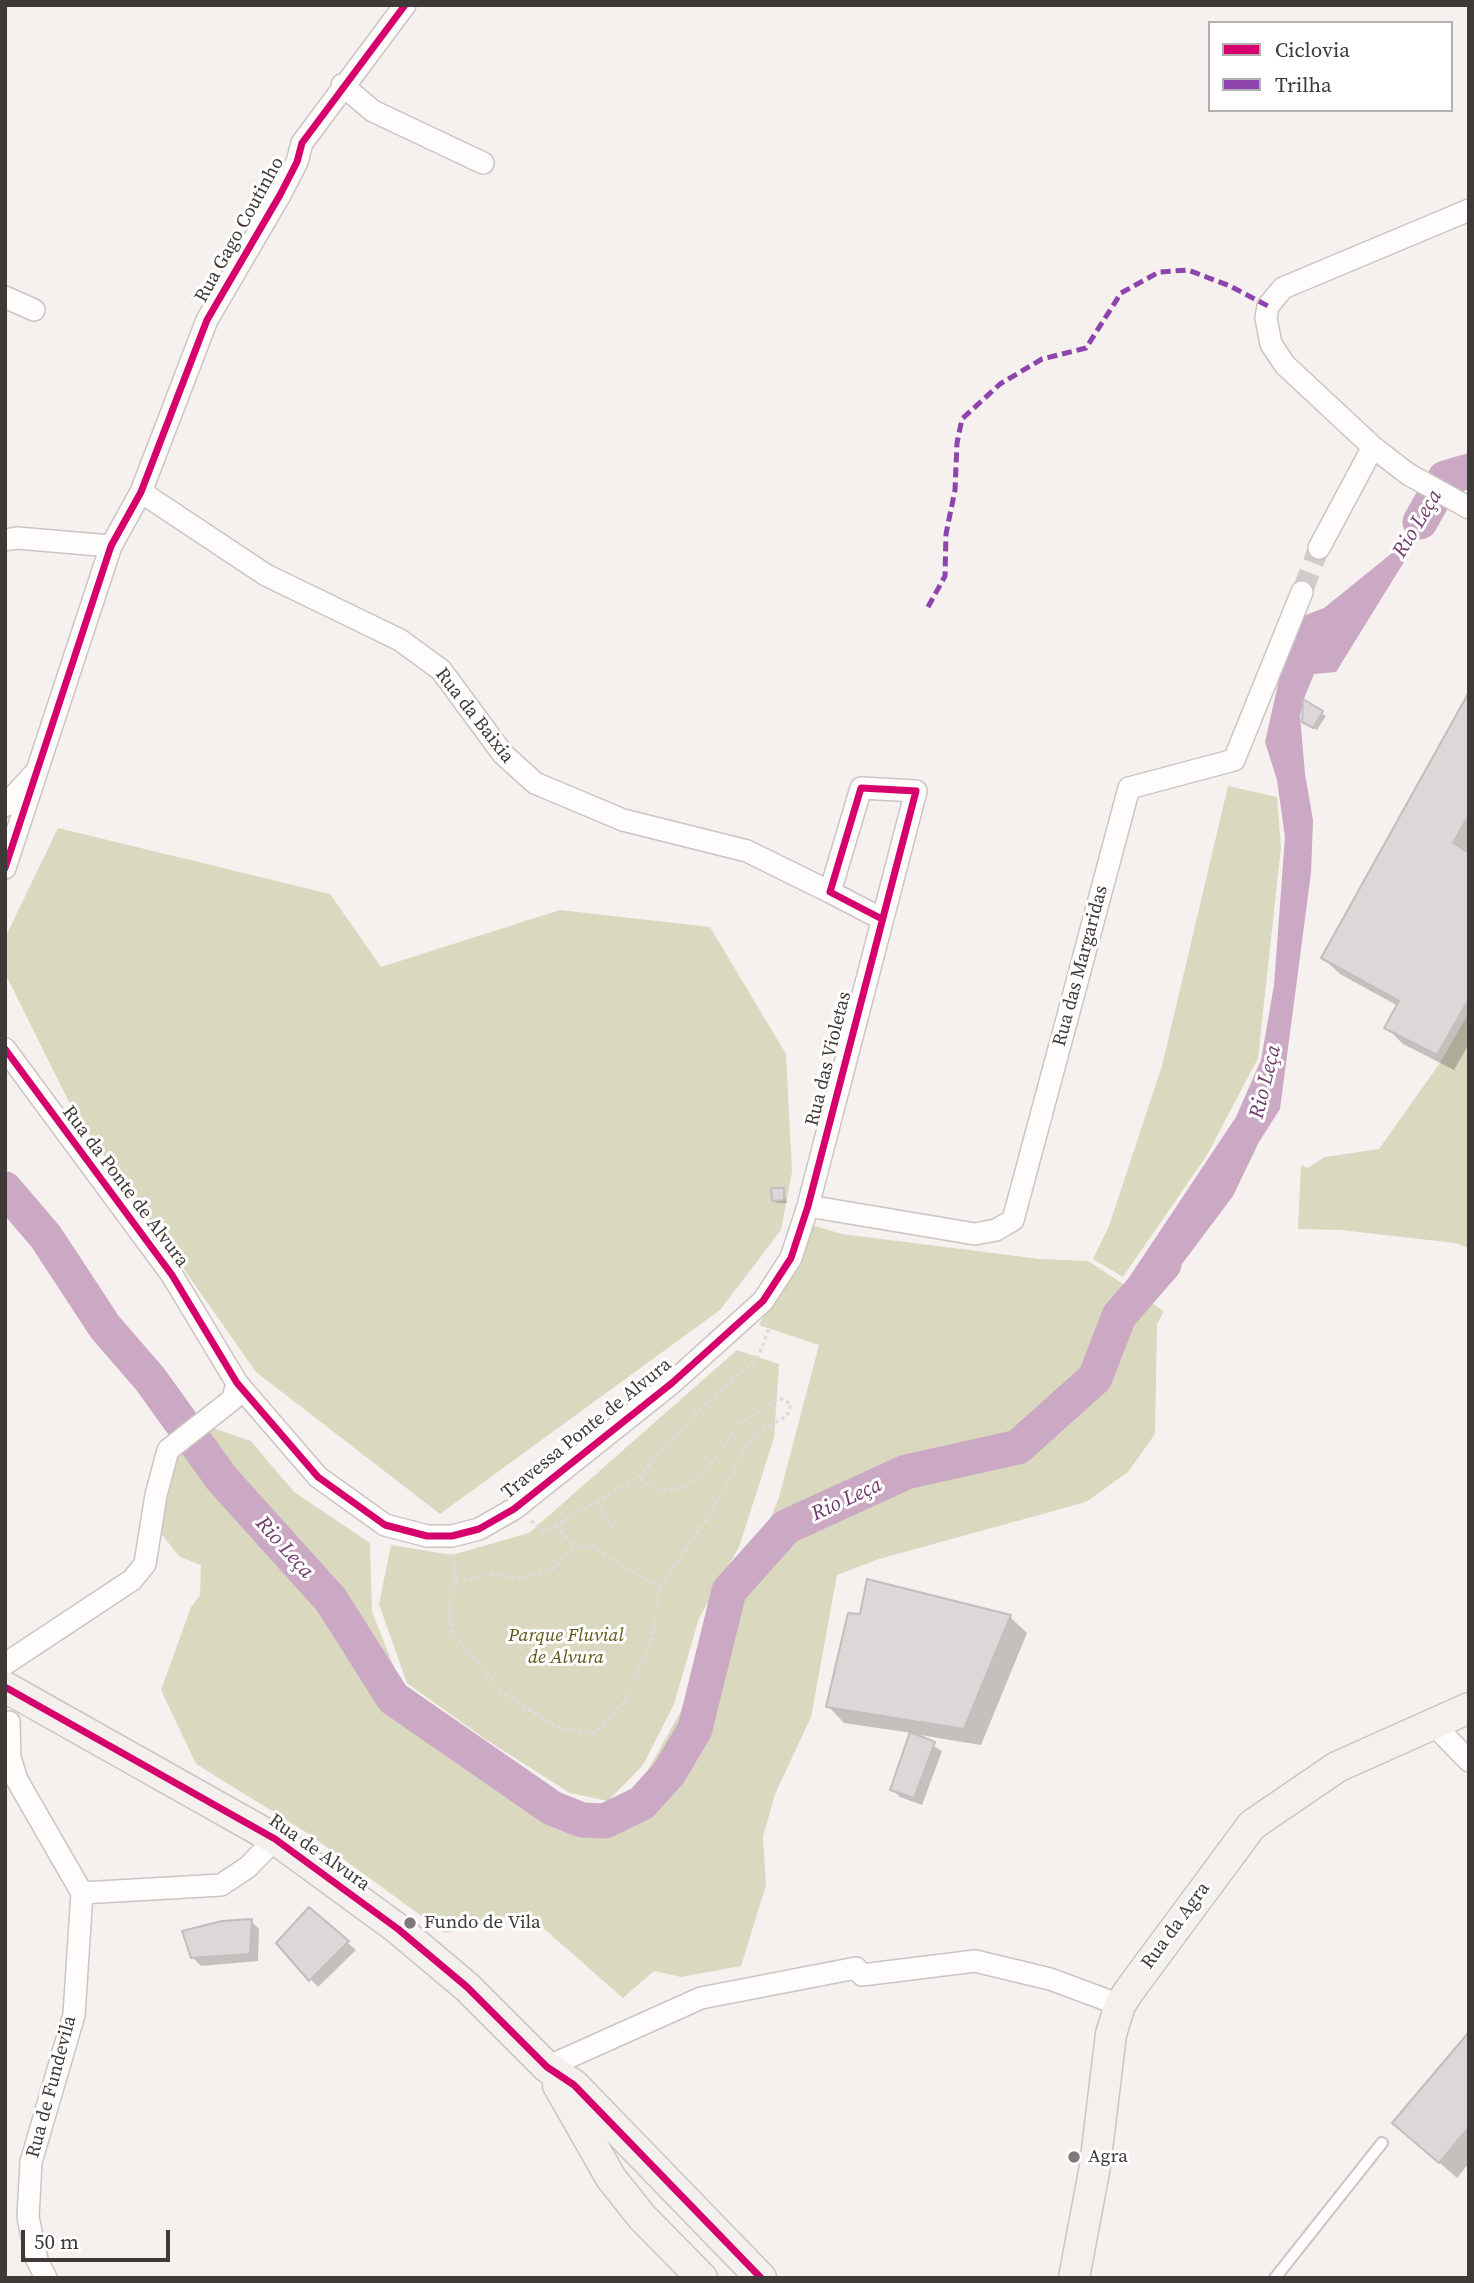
<!DOCTYPE html>
<meta charset="utf-8">
<style>
body{margin:0}
#map{position:relative;width:1474px;height:2283px;overflow:hidden;background:#f6f0ee;font-family:"Source Serif 4",serif}
canvas{display:block}
.frame{position:absolute;inset:0;border:7px solid #3f3a38;pointer-events:none}
.legend{position:absolute;left:1208px;top:21px;width:245px;height:91px;box-sizing:border-box;background:#fff;border:2px solid #b2b0af;margin:0;padding:9px 12px;list-style:none;font-size:21px;color:#3f3a38}
.legend li{display:flex;align-items:center;gap:14px;height:35px}
.legend b{width:35px;border:2px solid #b2b0af}
.scale{position:absolute;left:21px;top:2230px;width:149px;height:32px;box-sizing:border-box;border:4px solid #3f3a38;border-top:0;padding-left:9px;font-size:21px;line-height:24px;white-space:nowrap;color:#3f3a38;-webkit-text-stroke:5px #fff;paint-order:stroke}
</style>
<div id="map">
<canvas width="1474" height="2283"></canvas>
<div class="frame"></div>
<ul class="legend">
<li><b style="height:9px;background:#d6006c"></b>Ciclovia</li>
<li><b style="height:9px;background:#8e44ad"></b>Trilha</li>
</ul>
<div class="scale">50 m</div>
</div>
<script>
const ctx = document.querySelector('canvas').getContext('2d');
ctx.lineJoin = 'round';
function paint(path, color) {
  ctx.fillStyle = color;
  ctx.fill(path, 'evenodd');
}
function shape(rows) {
  const path = new Path2D();
  for (const r of rows) {
    path.moveTo(r[0], r[1]);
    for (let i = 2; i < r.length; i += 2) path.lineTo(r[i], r[i + 1]);
  }
  return path;
}
function stroke(path, color, width, dash) {
  ctx.strokeStyle = color;
  ctx.lineWidth = width;
  ctx.lineCap = dash ? 'butt' : 'round';
  ctx.setLineDash(dash || []);
  ctx.stroke(path);
}
function drawText(font, color, halo, rows, align = 'center') {
  ctx.font = font + ' "Source Serif 4",serif';
  ctx.lineWidth = 6;
  ctx.setLineDash([]);
  ctx.textBaseline = 'middle';
  ctx.strokeStyle = halo;
  ctx.fillStyle = color;
  for (const [text, x, y, turn = 0] of rows) {
    ctx.save();
    ctx.translate(x, y);
    ctx.rotate((+turn || 0) * Math.PI / 180);
    ctx.textAlign = isNaN(turn) ? turn : align;
    if (halo) ctx.strokeText(text, 0, 0);
    ctx.fillText(text, 0, 0);
    ctx.restore();
  }
}
const green = shape([
 [1228,786,1277,797,1281,847,1258,1058,1207,1155,1123,1277,1093,1259,1109,1226,1162,1066],
 [58,828,330,894,381,967,560,910,710,927,786,1054,792,1172,781,1230,720,1310,440,1514,256,1372,75,1114,5,973,5,938],
 [1469,1012,1469,1248,1455,1243,1341,1230,1298,1229,1301,1165,1308,1168,1325,1157,1379,1149,1440,1063],
 [808,1224,842,1234,1040,1259,1088,1261,1164,1311,1157,1324,1155,1434,1128,1472,1086,1502,879,1559,837,1575,811,1717,775,1794,763,1837,766,1885,741,1966,681,1977,654,1971,623,1998,525,1912,445,1933,306,1832,196,1764,161,1690,191,1607,200,1595,201,1565,180,1557,155,1526,172,1453,210,1427,251,1441,294,1492,370,1543,372,1612,402,1687,556,1796,598,1809,635,1793,681,1711,729,1579,765,1532,779,1497,819,1345,759,1325,794,1263],
 [737,1350,779,1364,774,1438,739,1547,699,1618,674,1704,643,1765,608,1801,570,1793,485,1739,407,1683,379,1604,391,1545,452,1555,529,1533]
]);
const water = shape([
 [1424,491,1441,502,1336,672,1314,674,1303,701,1300,716,1305,774,1313,820,1311,873,1280,1109,1259,1142,1233,1196,1170,1280,1137,1316,1128,1279,1236,1117,1261,1060,1274,985,1285,837,1277,780,1265,742,1283,662,1303,616,1324,608,1397,549,1424,504]
]);
const shadow = shape([
 [1469,696,1469,1044,1454,1070,1403,1044,1386,1027,1398,1006,1340,974,1323,958],
 [1305,702,1326,716,1317,730,1308,725],
 [783,1190,787,1203,777,1203,773,1200],
 [1010,1617,1027,1633,981,1745,914,1734,942,1751,922,1805,900,1797,892,1789,912,1733,844,1723,828,1706],
 [309,1910,356,1950,318,1987,278,1943],
 [251,1921,259,1929,258,1961,201,1966,193,1958],
 [1469,2034,1469,2163,1457,2178,1394,2123]
]);
const river = shape([
 [1420,522,1445,478,1469,471],
 [5,1189,46,1237,105,1327,150,1379,222,1479,331,1600,393,1698,552,1808,582,1820,605,1821,642,1803,669,1773,695,1729,729,1591,786,1527,906,1472,1018,1447,1095,1378,1119,1316,1164,1264]
]);
const building = shape([
 [1469,692,1469,815,1453,843,1469,853,1469,999,1437,1055,1384,1028,1399,1001,1321,958,1469,692],
 [1303,699,1323,711,1313,728,1302,722,1303,699],
 [771,1188,784,1188,784,1200,772,1201,771,1188],
 [867,1579,1011,1615,964,1729,826,1707,848,1613,860,1614,867,1579],
 [910,1732,935,1742,914,1798,890,1790,910,1732],
 [309,1907,349,1941,309,1981,276,1943,309,1907],
 [252,1919,250,1954,191,1958,182,1931,222,1921,252,1919],
 [1469,2032,1469,2127,1439,2163,1392,2123,1469,2032]
]);
const streetTunnel = shape([
 [1302,592,1319,548]
]);
const path = shape([
 [597,1501,613,1528],
 [531,1521,544,1532,639,1477,695,1414,758,1357,769,1329,767,1323],
 [556,1525,574,1547],
 [454,1554,456,1582,449,1601,451,1631,503,1693,556,1727,595,1733,624,1702,652,1639,660,1588,710,1515,752,1435,787,1416,791,1404,779,1398,739,1424,714,1460,685,1487,656,1491,639,1477],
 [456,1582,495,1574,522,1579,553,1569,574,1547,593,1547,660,1588]
]);
const lane = shape([
 [1275,2278,1382,2143]
]);
const street = shape([
 [342,85,373,111,483,163],
 [1469,210,1283,288,1268,306,1266,318,1271,344,1285,365,1373,447,1408,474,1469,508],
 [5,297,34,310],
 [141,492,266,575,400,640,441,670,503,754,535,783,623,820,747,851,830,892],
 [5,540,17,538,111,546],
 [1319,548,1373,447],
 [5,806,33,775],
 [5,868,111,546,141,492,207,320,280,195,297,162,302,143,405,5],
 [5,1049,172,1275,237,1383,318,1477,385,1525,427,1536,452,1536,479,1529,514,1509,672,1383,763,1301,791,1258,808,1206,916,791,861,788,830,892,882,919],
 [808,1206,975,1234,996,1230,1013,1220,1129,788,1234,760,1302,592],
 [5,1664,132,1580,145,1564,156,1495,168,1450,233,1399,237,1383],
 [9,1722,10,1758,17,1780,82,1893,74,2015,31,2162,28,2217,37,2260,46,2278],
 [1435,1726,1469,1761],
 [82,1893,221,1885,248,1867,275,1839],
 [547,2067,701,1998,856,1968,862,1975,975,1961,1050,1979,1120,2005]
]);
const secondary = shape([
 [5,1687,275,1839,398,1929,467,1987,547,2067,574,2085,761,2278],
 [558,2085,611,2178,642,2217,702,2278],
 [1074,2278,1095,2166,1111,2034,1120,2005,1129,1991,1252,1825,1337,1767,1469,1708]
]);
const quiet = shape([
 [928,607,945,576,946,534,955,490,957,443,962,419,1000,384,1042,359,1086,348,1121,293,1159,272,1188,270,1230,286,1268,306]
]);
const cycleway = shape([
 [5,868,111,546,141,492,207,320,280,195,297,162,302,143,405,5],
 [5,1049,172,1275,237,1383,318,1477,385,1525,427,1536,452,1536,479,1529,514,1509,672,1383,763,1301,791,1258,808,1206,916,791,861,788,830,892,882,919],
 [5,1687,275,1839,398,1929,467,1987,547,2067,574,2085,761,2278]
]);
const markers = [
 [410,1923,7,"#7f7a78"],
 [1074,2157,7,"#7f7a78"]
];
const streetNames = [
 ["Rua Gago Coutinho",240,230,-61],
 ["Rua da Baixia",474,716,52],
 ["Rua das Margaridas",1081,966,-75],
 ["Rua das Violetas",829,1059,-76],
 ["Rua da Ponte de Alvura",125,1187,53],
 ["Travessa Ponte de Alvura",587,1429,-39],
 ["Rua de Alvura",319,1853,35],
 ["Rua da Agra",1176,1926,-54],
 ["Rua de Fundevila",52,2087,-75]
];
const parkNames = [
 ["Parque Fluvial",566,1636],
 ["de Alvura",566,1658]
];
const poiNames = [
 ["Fundo de Vila",424,1923],
 ["Agra",1088,2157]
];
const waterNames = [
 ["Rio Leça",1418,524,-59],
 ["Rio Leça",1266,1082,-76],
 ["Rio Leça",847,1500,-25],
 ["Rio Leça",284,1548,48]
];
paint(green, '#dad8bf');
paint(water, '#cba9c4');
paint(shadow, '#0003');
stroke(river, '#cba9c4', 35);
paint(building, '#ddd7d7');
stroke(building, '#c3bebe', 2);
stroke(streetTunnel, '#d1ccca', 21, [21, 10]);
stroke(lane, '#cac5c4', 14);
stroke(street, '#cac5c4', 24);
stroke(secondary, '#cac5c4', 33);
stroke(path, '#dcdbda', 3.5, [3.5, 3.5]);
stroke(lane, '#fefdfc', 10);
stroke(street, '#fefdfc', 21);
stroke(secondary, '#f3f0ed', 30);
stroke(quiet, '#8e44ad', 5, [10, 5]);
stroke(cycleway, '#d6006c', 7);
for (const [x, y, r, color] of markers) {
  const dot = new Path2D();
  dot.arc(x, y, r, 0, 2 * Math.PI);
  ctx.fillStyle = color;
  ctx.fill(dot);
  stroke(dot, '#fff', 2.5);
}
drawText('19px', '#3f3a38', '#fff', streetNames);
drawText('italic 19px', '#5d5a19', '#fff', parkNames);
drawText('19px', '#3f3a38', '#fff', poiNames, 'left');
drawText('italic 21px', '#70386b', '#fff', waterNames);
</script>
